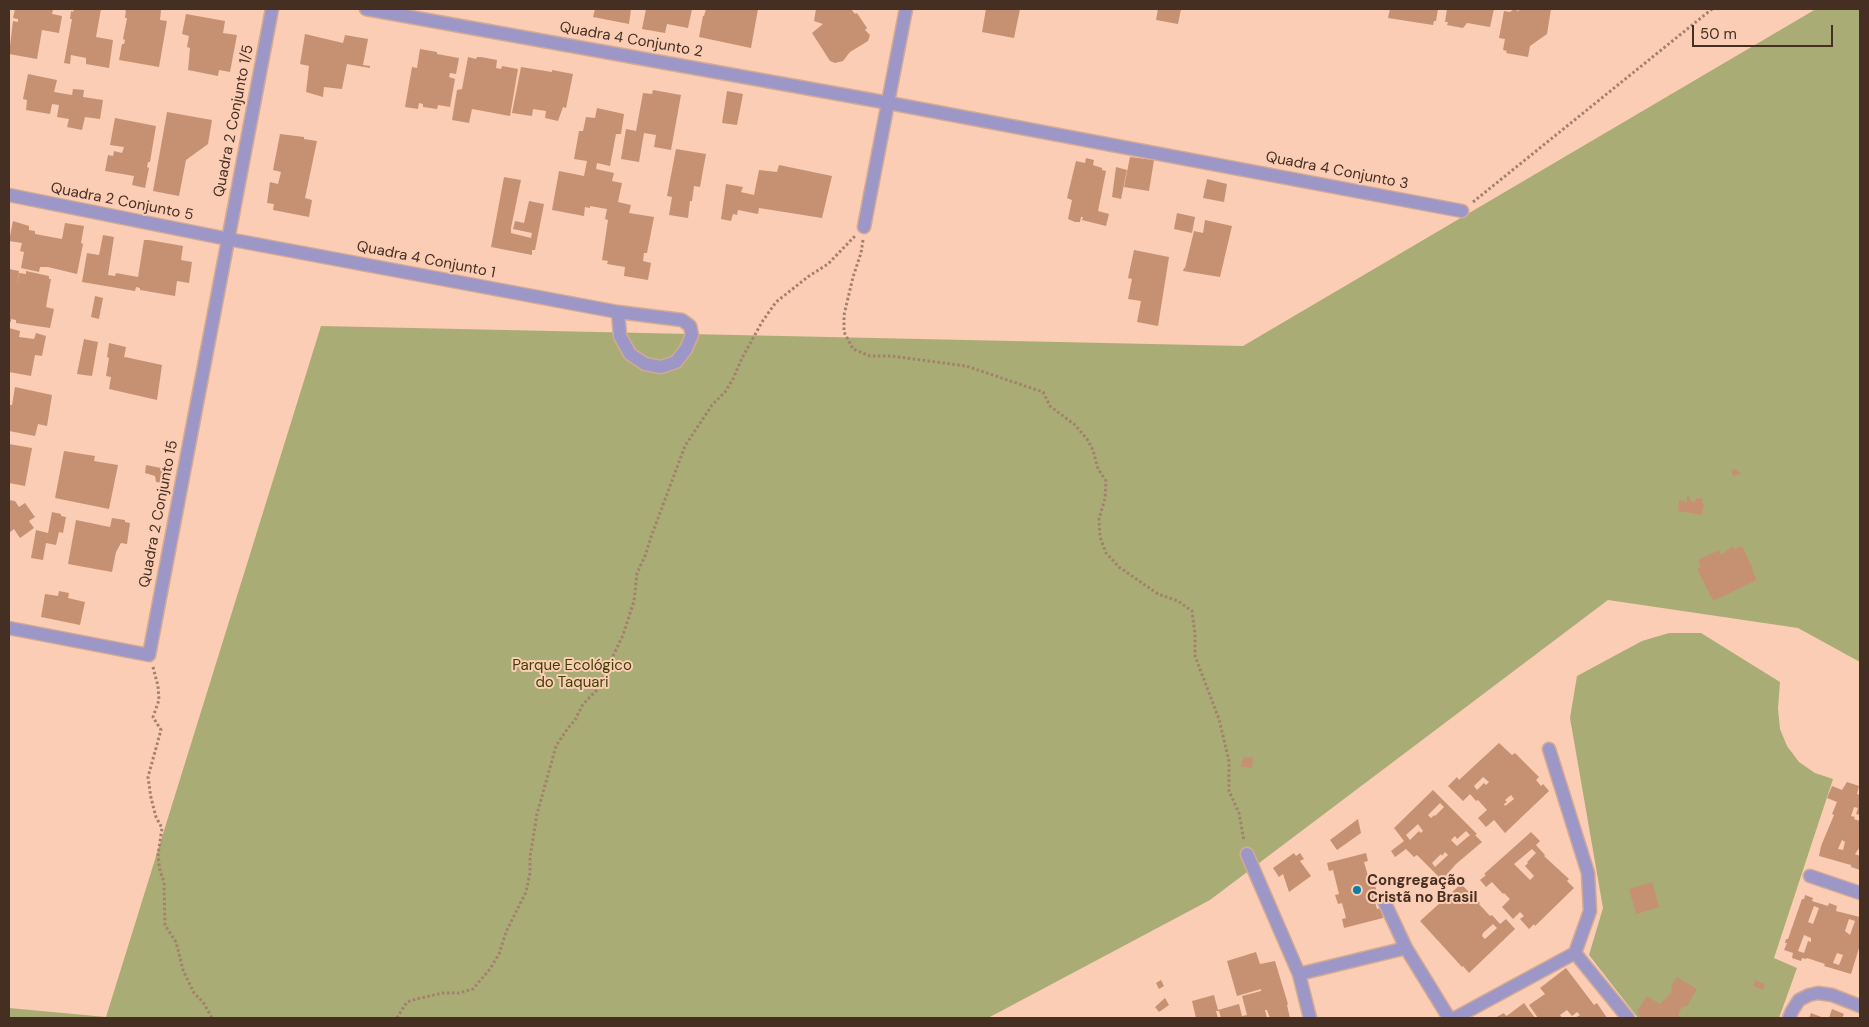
<!DOCTYPE html>
<html>
<head>
<meta charset="utf-8">
<style>
  body { margin:0 }
  #map { position:relative; width:1869px; height:1027px; overflow:hidden; background:#fbcdb4; font-family:"DM Sans",sans-serif }
  canvas { display:block }
  .frame { position:absolute; inset:0; border:10px solid #452f23; pointer-events:none }
  .scale { position:absolute; left:1692px; top:25px; width:141px; height:22px; box-sizing:border-box; border:2px solid #452f23; border-top:0; padding-left:6px; font-size:15px; line-height:18px; white-space:nowrap; color:#452f23; -webkit-text-stroke:4px #fbcdb4; paint-order:stroke }
</style>
</head>
<body>
<div id="map">
<canvas width="1869" height="1027"></canvas>
<div class="frame"></div>
<div class="scale">50 m</div>
</div>
<script>
const g = document.querySelector('canvas').getContext('2d');
g.lineJoin = 'round';
function fillPath(path, color) { g.fillStyle = color; g.fill(path, 'evenodd'); }
const toPath = rows => new Path2D(rows.map(r => 'M' + r).join(''));
function trace(path, color, width, dash) { g.strokeStyle = color; g.lineWidth = width; g.lineCap = dash ? 'butt' : 'round'; g.setLineDash(dash || []); g.stroke(path); }
function write(font, color, halo, rows, align = 'center') {
  g.font = font + ' "DM Sans",sans-serif'; g.lineWidth = 4; g.setLineDash([]); g.textBaseline = 'middle'; g.strokeStyle = halo; g.fillStyle = color; for (const [text, x, y, turn = 0] of rows) {
    g.save(); g.translate(x, y); g.rotate((+turn || 0) * Math.PI / 180); g.textAlign = isNaN(turn) ? turn : align; if (halo) g.strokeText(text, 0, 0); g.fillText(text, 0, 0); g.restore();
  }
}
const green = toPath([
  [1816,9,1860,9,1860,662,1798,628,1608,600,1210,900,988,1018,9,1018,9,1008,106,1017,321,326,1243,346],
  [1669,633,1701,633,1780,682,1778,709,1780,729,1787,746,1799,762,1815,773,1833,779,1774,958,1797,968,1779,1018,1638,1018,1589,955,1603,908,1570,718,1577,676,1642,641]
]);
const building = toPath([
  [15,9,53,9,52,14,62,16,59,33,42,30,37,59,9,54,13,21,18,22,18,19,13,18],
  [74,9,101,9,96,37,113,40,109,68,86,64,86,58,71,55,70,64,64,63,72,19,70,19,71,11,73,12],
  [126,9,161,10,160,20,167,21,159,67,119,60,122,44,124,44,125,40,123,39,127,18,125,18],
  [595,9,631,9,629,24,593,17],
  [646,9,692,9,688,28,667,24,665,33,642,29],
  [706,9,758,9,751,48,699,37,703,16,704,16],
  [816,9,851,9,855,14,857,13,867,28,865,30,870,35,868,41,850,52,843,61,835,63,830,61,812,33,823,24,814,21],
  [986,9,1020,9,1014,38,982,32],
  [1158,9,1181,9,1178,24,1156,20],
  [1390,9,1438,9,1436,21,1434,21,1433,25,1388,18],
  [1447,9,1494,9,1490,27,1467,23,1463,28,1447,25,1448,22,1445,22],
  [1514,9,1518,11,1521,9,1551,9,1547,34,1530,46,1528,57,1506,53,1507,51,1503,50,1505,39,1499,38,1504,11,1510,12],
  [186,14,225,21,223,33,237,35,230,72,219,70,218,76,188,70,190,48,187,47,189,36,182,34],
  [305,34,343,43,345,35,368,39,363,65,370,66,370,68,347,64,342,89,324,87,323,97,306,92,309,66,300,64],
  [420,49,437,52,437,54,459,58,456,74,450,73,449,77,455,79,450,107,438,105,437,109,423,107,423,104,419,103,418,109,405,107,412,67,417,68],
  [468,57,476,59,477,57,481,57,497,60,496,68,501,69,502,66,518,69,510,116,472,109,469,123,452,120,457,90,462,89],
  [521,67,552,72,552,70,573,74,566,108,563,107,558,121,545,118,546,111,533,109,532,116,512,113],
  [28,74,57,80,54,92,72,95,73,89,84,90,83,97,103,100,100,119,85,117,82,130,67,127,69,119,57,117,59,105,52,104,50,114,26,110,27,100,23,99],
  [653,90,681,95,671,150,654,147,656,135,644,133,639,162,621,159,626,129,636,131,643,93,652,94],
  [727,91,743,94,737,125,722,123],
  [597,108,624,114,621,134,616,134,610,166,597,163,596,169,614,173,612,181,622,183,618,202,631,205,629,213,654,217,647,253,644,253,643,261,651,263,648,280,624,276,625,267,607,264,608,261,602,260,608,220,605,219,607,209,590,206,590,208,585,207,584,216,552,210,559,171,584,176,587,161,574,159,579,131,583,131,586,117,595,118],
  [167,112,212,120,208,144,186,160,179,196,153,191],
  [115,118,156,126,150,162,148,162,147,167,149,168,145,188,132,185,134,176,105,171,108,155,113,156,114,151,122,153,124,147,110,145],
  [280,134,304,137,304,139,317,141,305,198,312,200,309,217,273,210,274,204,267,203,270,182,278,184,281,172,273,170],
  [676,149,706,154,700,187,694,186,692,201,690,201,688,218,669,215,672,197,667,196],
  [1130,157,1154,160,1149,191,1124,187],
  [1086,158,1094,160,1093,165,1102,168,1102,170,1106,171,1098,211,1109,214,1106,226,1082,220,1083,217,1081,217,1080,222,1075,222,1068,219,1072,200,1067,198,1076,161,1085,163],
  [779,165,832,176,822,218,759,208,758,214,738,210,737,215,733,214,731,221,721,219,726,184,743,187,741,192,754,195,759,170,777,172],
  [1116,167,1127,170,1121,199,1112,197],
  [504,177,521,180,511,228,511,233,531,238,532,233,513,229,515,221,524,223,529,201,544,204,535,250,532,250,532,255,491,247],
  [1207,179,1227,184,1224,202,1203,198],
  [1177,213,1195,217,1192,233,1174,229],
  [1205,220,1232,226,1220,277,1183,271,1184,268,1185,268,1194,231,1203,233],
  [13,221,29,226,29,230,35,231,35,234,62,239,65,223,84,226,81,243,83,244,77,274,48,267,40,267,39,272,21,268,24,252,20,251,22,243,9,241],
  [103,235,114,237,108,275,115,276,116,273,138,277,144,240,149,240,183,246,181,260,192,262,189,283,177,281,175,296,140,290,140,288,136,287,135,291,82,282,87,253,99,255],
  [1134,250,1169,257,1158,326,1137,322,1141,301,1128,299,1132,279,1128,278],
  [9,269,19,271,17,287,19,273,26,274,26,271,49,276,49,279,51,279,46,307,54,309,50,328,16,323,16,320,11,319,11,322,9,322],
  [95,296,103,298,99,319,91,317],
  [9,328,20,331,19,337,34,339,36,333,46,336,42,356,35,355,31,376,9,372],
  [84,339,98,342,92,376,77,374],
  [109,343,126,347,124,358,125,357,162,365,157,400,109,389,111,377,106,376,109,358,107,357],
  [15,387,52,395,47,426,38,424,35,436,9,431,9,405,12,405],
  [9,444,32,448,25,486,9,483],
  [64,451,95,456,94,461,118,465,109,509,55,498],
  [146,465,166,469,163,483,156,482,155,476,145,473],
  [1736,469,1741,474,1733,476,1731,470],
  [1687,495,1689,496,1691,501,1695,502,1696,498,1703,499,1702,503,1704,503,1702,515,1678,511,1679,500,1687,502],
  [9,500,15,501,19,507,25,503,35,517,29,521,34,528,20,538,14,529,9,533],
  [52,512,61,514,61,516,66,517,63,533,59,532,56,545,46,543,43,560,31,558,36,530,48,533],
  [112,518,125,520,125,522,130,523,127,544,121,543,116,552,112,572,68,564,76,520,110,527],
  [1733,546,1734,549,1742,546,1753,569,1752,570,1757,580,1713,601,1697,569,1701,567,1698,560,1719,550,1721,555],
  [59,591,69,593,68,598,85,602,80,625,41,617,45,594,58,596],
  [1499,743,1512,755,1515,753,1539,777,1536,780,1541,786,1543,784,1549,791,1505,833,1494,820,1486,827,1478,818,1487,810,1478,800,1476,801,1470,794,1463,801,1448,786,1457,777,1459,780],
  [1483,777,1489,782,1486,785,1484,783,1477,790,1474,786],
  [1511,795,1514,799,1505,806,1504,804,1507,802,1505,800],
  [1243,757,1253,758,1252,768,1241,767],
  [1847,782,1859,786,1857,794,1860,795,1860,815,1856,814,1858,808,1854,807,1851,816,1855,817,1854,819,1860,821,1860,847,1855,854,1860,856,1860,870,1851,867,1851,865,1819,856,1821,846,1834,815,1832,814,1837,802,1827,798,1832,786,1842,790],
  [1842,840,1845,842,1843,850,1838,849],
  [1433,790,1477,834,1475,835,1482,842,1456,864,1442,880,1417,855,1414,857,1406,849,1395,857,1391,851,1404,841,1394,828],
  [1440,803,1444,807,1435,816,1434,815,1431,818,1428,815],
  [1418,824,1423,831,1421,833,1419,831,1410,840,1406,835],
  [1466,831,1470,835,1457,846,1451,840,1455,836,1457,839],
  [1445,852,1448,855,1435,867,1432,863,1441,854,1442,856],
  [1358,819,1361,833,1337,850,1330,840],
  [1531,832,1540,841,1536,845,1545,855,1544,856,1569,879,1567,881,1574,888,1535,926,1534,924,1529,929,1520,919,1524,916,1520,912,1513,919,1502,907,1510,899,1504,893,1503,894,1492,882,1486,887,1480,880,1486,875,1484,874],
  [1532,849,1536,853,1527,862,1528,863,1525,866,1534,876,1530,880,1514,864],
  [1294,853,1296,856,1300,853,1304,859,1300,861,1311,876,1289,892,1283,874,1279,877,1273,868],
  [1366,853,1368,861,1364,862,1371,886,1375,885,1377,894,1373,895,1377,909,1381,908,1383,918,1344,928,1342,919,1346,918,1342,903,1338,904,1335,895,1339,894,1333,870,1329,871,1327,863],
  [1652,882,1659,907,1636,914,1629,889],
  [1461,884,1480,903,1479,904,1490,916,1492,915,1500,924,1506,919,1515,929,1469,973,1463,966,1462,967,1420,921],
  [1493,924,1497,928,1485,939,1482,936,1483,933],
  [1805,895,1813,898,1812,901,1828,906,1829,903,1837,906,1836,911,1860,917,1860,945,1851,974,1824,966,1825,964,1807,958,1806,959,1802,958,1801,961,1792,958,1793,953,1784,950,1787,943,1785,943,1786,939,1788,939,1802,899,1804,899],
  [1814,906,1819,908,1813,924,1808,922],
  [1849,919,1855,921,1850,935,1845,931],
  [1804,935,1811,938,1811,942,1808,941,1804,953,1798,951],
  [1837,953,1843,955,1839,965,1833,963],
  [1256,952,1260,964,1275,961,1288,1004,1287,1005,1290,1018,1270,1018,1267,1010,1265,1010,1267,1018,1221,1018,1219,1011,1216,1011,1218,1018,1196,1018,1192,1001,1214,995,1218,1010,1239,1004,1242,1016,1247,1015,1242,996,1261,991,1261,989,1237,996,1227,961],
  [1566,968,1591,1001,1594,1005,1597,1003,1607,1018,1575,1018,1580,1015,1577,1012,1572,1016,1567,1010,1560,1015,1562,1018,1538,1018,1529,1005,1545,994,1540,988],
  [1677,977,1697,989,1687,1006,1682,1007,1679,1012,1679,1018,1641,1018,1637,1011,1647,996,1660,1004,1672,992,1671,986],
  [1161,980,1164,986,1159,989,1156,983],
  [1755,980,1765,984,1763,990,1753,986],
  [1165,998,1169,1005,1159,1012,1155,1007],
  [1524,1003,1535,1018,1495,1018,1504,1013,1506,1016,1508,1015],
  [1832,1009,1844,1014,1842,1018,1829,1018],
  [1811,1013,1824,1018,1809,1018]
]);
const path = toPath([
  [1473,202,1712,9],
  [863,240,861,253,853,277,844,315,844,332,853,349,870,356,891,356,966,366,1043,392,1050,406,1075,425,1087,439,1093,450,1098,469,1106,481,1105,498,1099,519,1100,537,1106,553,1119,567,1158,594,1178,601,1192,611,1195,634,1195,656,1219,719,1229,761,1229,791,1239,813,1244,841],
  [153,667,158,686,159,700,153,717,161,730,148,777,151,798,156,817,162,828,158,855,160,871,164,882,165,925,176,942,183,970,194,993,203,1002,212,1018],
  [397,1018,407,1002,416,999,443,993,459,993,473,989,490,969,499,954,506,932,526,892,530,873,530,857,537,814,556,746,568,728,575,720,583,704,596,691,623,635,634,601,637,573,645,556,651,537,685,446,712,405,725,392,733,379,742,358,762,322,776,302,809,276,828,264,855,236]
]);
const street = toPath([
  [366,9,889,103,1462,211],
  [9,195,228,239,618,312,682,320,690,326,692,335,686,349,676,362,661,367,645,364,630,354,620,336,618,312],
  [864,227,906,9],
  [9,628,149,655,272,9],
  [1549,749,1588,873,1590,911,1575,953],
  [1247,854,1299,974,1310,1018],
  [1810,876,1860,893],
  [1384,901,1406,948,1449,1018],
  [1575,953,1628,1018],
  [1299,974,1406,948],
  [1455,1018,1575,953],
  [1789,1018,1792,1011,1799,1000,1809,995,1818,993,1832,995,1860,1006]
]);
const markers = [
  [1357,890,5,"#0c7ea6"]
];
const streetNames = [
  ["Quadra 4 Conjunto 2",631,40,10],
  ["Quadra 2 Conjunto 1/5",234,121,-79],
  ["Quadra 4 Conjunto 3",1337,171,11],
  ["Quadra 2 Conjunto 5",122,202,11],
  ["Quadra 4 Conjunto 1",426,260,11],
  ["Quadra 2 Conjunto 15",159,514,-79]
];
const parkNames = [
  ["Parque Ecológico",572,666],
  ["do Taquari",572,683]
];
const poiNames = [
  ["Congregação",1367,881],
  ["Cristã no Brasil",1367,898]
];
fillPath(green, '#aaac75');
fillPath(building, '#c69173');
trace(street, '#d3aa94', 15);
trace(path, '#a3806e', 3, [2.5, 2.5]);
trace(street, '#9d97c7', 12);
for (const [x, y, r, color] of markers) { const dot = new Path2D(); dot.arc(x, y, r, 0, 2 * Math.PI); g.fillStyle = color; g.fill(dot); trace(dot, '#fbcdb4', 2); }
write('15px', '#452f23', '#fbcdb4', streetNames);
write('15px', '#404105', '#fbcdb4', parkNames);
write('bold 15px', '#452f23', '#fbcdb4', poiNames, 'left');
</script>
</body>
</html>
